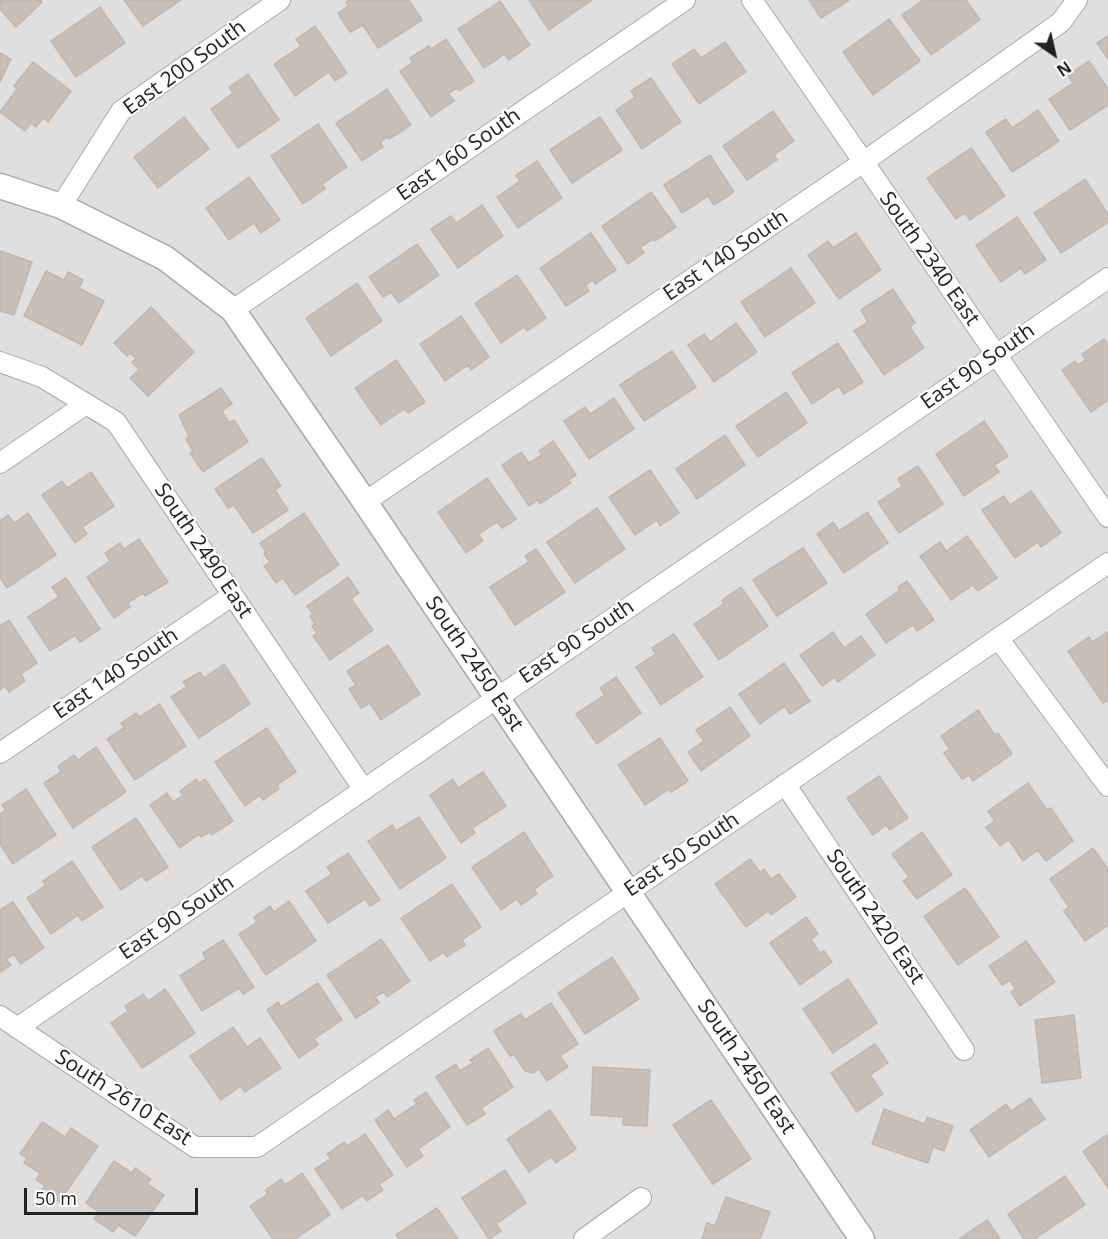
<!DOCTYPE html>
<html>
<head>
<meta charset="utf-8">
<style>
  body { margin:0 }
  #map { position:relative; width:1108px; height:1239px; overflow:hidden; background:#f2efe9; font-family:"Open Sans",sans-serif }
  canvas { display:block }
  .north { position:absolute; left:1024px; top:24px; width:60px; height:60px; -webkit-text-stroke:4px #fff; paint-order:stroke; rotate:146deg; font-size:16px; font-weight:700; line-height:24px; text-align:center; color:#222 }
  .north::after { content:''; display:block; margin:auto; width:21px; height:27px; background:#222; clip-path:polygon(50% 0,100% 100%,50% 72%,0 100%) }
  .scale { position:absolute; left:24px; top:1188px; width:174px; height:27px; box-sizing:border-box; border:3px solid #222; border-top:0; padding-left:8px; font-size:18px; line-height:21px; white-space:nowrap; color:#222; -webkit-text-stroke:4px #fff; paint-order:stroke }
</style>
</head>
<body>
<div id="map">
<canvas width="1108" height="1239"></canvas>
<div class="north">N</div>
<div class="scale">50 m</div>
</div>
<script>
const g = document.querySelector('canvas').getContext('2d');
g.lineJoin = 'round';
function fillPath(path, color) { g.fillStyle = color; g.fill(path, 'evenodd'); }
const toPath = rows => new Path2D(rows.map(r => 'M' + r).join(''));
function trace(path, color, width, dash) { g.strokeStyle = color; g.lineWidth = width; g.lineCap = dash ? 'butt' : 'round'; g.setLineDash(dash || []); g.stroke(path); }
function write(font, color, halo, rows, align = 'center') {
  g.font = font + ' "Open Sans",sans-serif'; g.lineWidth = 4.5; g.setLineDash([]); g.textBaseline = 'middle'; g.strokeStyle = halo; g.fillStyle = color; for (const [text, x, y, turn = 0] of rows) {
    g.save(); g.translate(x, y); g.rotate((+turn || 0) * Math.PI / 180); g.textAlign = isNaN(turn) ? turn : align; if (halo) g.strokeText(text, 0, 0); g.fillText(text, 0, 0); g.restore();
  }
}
const residential = toPath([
  [0,0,1108,0,1108,1239,0,1239]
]);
const building = toPath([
  [0,0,40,0,42,2,16,27,0,9,0,0],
  [124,0,181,0,143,26,124,0],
  [350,0,409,0,422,20,378,48,363,25,350,32,338,13,348,6,346,2,350,0],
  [529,0,592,0,549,30,529,0],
  [809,0,849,0,821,18,809,0],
  [923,0,966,0,980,20,931,55,902,15,923,0],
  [500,1,530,45,509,60,505,54,484,68,458,29,500,1],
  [100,7,125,43,76,77,51,41,100,7],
  [889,19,920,61,873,95,843,52,889,19],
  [315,26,347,73,335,81,329,72,295,96,274,64,301,46,296,39,315,26],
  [1108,36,1108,59,1097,43,1108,36],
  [446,39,474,81,459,91,457,88,448,93,454,101,431,117,400,71,413,62,410,58,429,46,431,49,446,39],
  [725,42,746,72,699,104,672,64,694,49,701,58,725,42],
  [0,53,11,59,0,82,0,53],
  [1089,61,1108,89,1108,105,1070,130,1049,99,1073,83,1068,75,1089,61],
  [33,62,71,91,48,122,43,118,36,127,31,123,25,131,0,112,17,89,14,86,33,62],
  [248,74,279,120,238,148,211,109,233,93,229,87,248,74],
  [651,78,681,122,642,149,616,110,635,97,631,91,651,78],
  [387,89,411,125,389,139,388,137,380,142,383,147,362,161,336,123,387,89],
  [1038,110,1059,141,1012,172,986,132,1006,119,1012,128,1038,110],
  [773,111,794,141,774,155,777,160,747,180,723,146,773,111],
  [184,117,209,149,158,188,134,157,184,117],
  [600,117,622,150,572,183,550,150,600,117],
  [318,124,347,167,322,184,325,189,303,204,271,156,318,124],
  [971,148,1005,196,970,220,965,213,956,219,927,178,971,148],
  [710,155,734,192,714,205,708,196,682,213,664,185,710,155],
  [537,161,562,198,518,228,497,197,520,181,516,175,537,161],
  [249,177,280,220,261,233,254,223,229,240,206,208,249,177],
  [1085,179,1108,214,1108,222,1061,253,1034,213,1085,179],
  [651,192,676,227,655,241,653,239,640,247,644,253,628,264,602,226,651,192],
  [482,205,503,236,458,268,431,229,451,216,456,223,482,205],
  [1017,217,1046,260,1025,274,1021,268,1001,282,976,245,1017,217],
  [591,233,616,270,595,284,593,280,585,285,589,291,566,306,540,268,591,233],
  [856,233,881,270,839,299,808,255,828,241,833,248,856,233],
  [417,244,439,275,399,303,391,292,383,297,369,277,417,244],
  [0,251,32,262,14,315,0,311,0,251],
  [791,268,815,303,765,337,741,302,791,268],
  [46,271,64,280,68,272,83,280,79,288,104,301,82,345,24,316,46,271],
  [517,275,546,318,527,331,524,327,501,343,475,303,517,275],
  [357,283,382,321,331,356,306,318,357,283],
  [893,289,915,323,910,327,924,348,884,375,854,331,868,322,861,310,893,289],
  [151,307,194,352,148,396,130,378,139,370,132,362,136,359,131,353,127,356,114,343,151,307],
  [461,316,489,357,471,370,468,365,445,381,420,344,461,316],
  [736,323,757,352,714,382,688,345,704,334,710,342,736,323],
  [1104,339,1108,344,1108,400,1091,412,1062,370,1075,361,1078,365,1086,360,1082,354,1104,339],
  [838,343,863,382,844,394,839,386,812,404,792,373,838,343],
  [672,351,696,387,644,421,620,385,672,351],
  [396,360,425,402,408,413,404,409,381,425,355,388,396,360],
  [221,388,232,404,222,411,229,423,234,420,248,442,203,472,190,453,193,451,186,439,189,437,179,415,221,388],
  [786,392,807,423,758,457,736,426,786,392],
  [614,398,634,429,589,459,564,421,585,407,590,414,614,398],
  [984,421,1008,456,994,465,999,472,964,496,936,454,984,421],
  [725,435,745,465,697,499,676,469,725,435],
  [553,441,576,475,568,480,571,483,540,504,538,500,529,506,502,465,521,452,529,463,542,455,539,451,553,441],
  [262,458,281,486,275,490,288,510,253,533,234,505,228,508,215,489,262,458],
  [918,466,943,504,899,533,878,502,902,486,898,479,918,466],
  [650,470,679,513,660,526,657,520,635,535,609,497,650,470],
  [91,472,114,506,82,527,87,534,75,543,42,495,62,481,67,488,91,472],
  [487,478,516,519,502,528,497,522,479,534,483,541,466,553,438,512,487,478],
  [1031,491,1061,533,1041,547,1038,542,1015,558,982,510,1004,496,1010,505,1031,491],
  [597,508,625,549,575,583,547,542,597,508],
  [867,512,888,543,844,573,817,534,833,522,839,531,867,512],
  [28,513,56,555,7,588,0,577,0,521,8,515,14,523,28,513],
  [304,513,339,565,295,595,283,578,276,583,264,566,270,562,264,554,266,552,260,543,304,513],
  [967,536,997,578,978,591,973,585,951,600,920,556,940,542,946,551,967,536],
  [139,539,168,582,145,596,143,593,128,603,130,607,114,618,87,577,110,561,105,553,120,543,124,549,139,539],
  [803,548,827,583,777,616,753,580,803,548],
  [536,549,565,592,515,625,490,587,529,562,525,556,536,549],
  [348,577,359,593,351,599,373,630,330,660,313,636,317,633,312,626,315,624,310,616,313,614,307,606,348,577],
  [66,578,100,629,80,642,75,635,50,651,28,617,59,597,52,587,66,578],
  [907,581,934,620,917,631,913,625,886,643,866,614,900,590,898,587,907,581],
  [741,587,768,626,719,660,694,624,724,604,722,600,741,587],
  [9,620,37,663,21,674,25,681,9,692,5,686,0,690,0,626,9,620],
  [833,632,844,648,861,636,875,655,838,682,835,677,822,686,800,655,833,632],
  [1107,632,1108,700,1103,703,1068,651,1089,637,1092,642,1107,632],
  [674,634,703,677,661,705,636,667,656,654,652,648,674,634],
  [388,645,420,694,381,720,370,703,361,708,349,689,356,685,347,671,388,645],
  [784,663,810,701,790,714,785,706,760,724,739,694,784,663],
  [224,664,250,704,199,738,171,697,187,687,183,682,200,672,204,678,224,664],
  [616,677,641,713,597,744,576,714,605,695,600,688,616,677],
  [159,704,186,746,135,780,107,739,124,728,121,723,136,713,140,717,159,704],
  [730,707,750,736,701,771,688,752,704,741,696,730,730,707],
  [978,710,995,735,998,733,1012,754,973,781,969,775,962,779,944,753,950,749,941,736,978,710],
  [267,728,296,772,277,785,279,789,263,800,260,795,245,806,215,762,267,728],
  [660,738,688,781,671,792,669,789,645,805,618,765,660,738],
  [96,747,126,792,73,828,44,783,61,772,58,766,74,755,78,760,96,747],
  [483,772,506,806,472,828,475,833,461,843,430,795,453,779,458,788,483,772],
  [879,776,908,818,890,830,886,825,873,835,847,798,879,776],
  [196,779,199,783,205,779,233,821,212,835,210,832,201,837,199,834,180,848,150,805,167,793,173,802,183,795,180,791,196,779],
  [1028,783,1047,810,1051,808,1073,841,1046,861,1038,850,1023,861,1009,840,1000,846,986,827,995,821,988,811,1028,783],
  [26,789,56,835,13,864,0,844,0,814,6,810,2,805,26,789],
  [419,817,446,858,400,889,368,841,392,825,396,831,419,817],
  [136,818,168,867,146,881,142,876,121,890,92,847,136,818],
  [524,832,553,876,534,889,537,894,521,905,517,899,501,910,472,867,524,832],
  [922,832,952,875,917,899,903,881,909,877,892,854,922,832],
  [1093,848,1108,869,1108,925,1085,941,1064,911,1069,907,1050,879,1093,848],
  [348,853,380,900,370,906,365,899,328,923,306,891,332,874,327,867,348,853],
  [750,859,760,872,764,869,771,879,779,874,796,897,771,915,768,911,746,927,715,884,750,859],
  [72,861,103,907,82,921,78,915,51,934,27,898,46,885,43,881,72,861],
  [452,884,481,927,462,940,465,945,447,957,444,952,430,961,401,918,452,884],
  [965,888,999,937,958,965,924,916,965,888],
  [289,901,316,941,266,975,239,934,257,922,254,917,270,906,274,912,289,901],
  [13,902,44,948,21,964,14,954,6,959,11,965,0,972,0,910,13,902],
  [806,917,818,934,811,940,820,953,824,951,832,962,800,985,770,943,806,917],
  [381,939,410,981,387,997,384,992,375,997,379,1003,356,1018,327,975,381,939],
  [223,940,254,987,243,994,239,988,202,1011,180,976,206,959,203,953,223,940],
  [1026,941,1055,982,1020,1006,1011,992,1015,989,1010,980,1002,985,989,966,1026,941],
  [612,957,639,999,585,1034,558,993,612,957],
  [848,979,877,1023,833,1053,803,1009,848,979],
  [318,983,342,1020,314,1039,318,1045,299,1058,267,1010,278,1002,281,1007,318,983],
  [165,989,195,1033,142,1068,111,1023,128,1011,125,1006,143,994,148,1001,165,989],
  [551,1003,578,1044,560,1056,568,1067,547,1081,539,1069,533,1073,525,1071,514,1054,510,1056,494,1031,521,1014,525,1020,551,1003],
  [1074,1015,1081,1078,1042,1083,1035,1020,1074,1015],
  [233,1027,247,1047,260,1038,281,1068,245,1092,241,1086,221,1100,190,1056,233,1027],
  [875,1044,888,1063,870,1075,883,1094,857,1112,831,1073,875,1044],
  [488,1048,513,1087,481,1108,485,1114,467,1125,436,1077,456,1064,460,1071,473,1063,470,1060,488,1048],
  [593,1067,650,1070,647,1126,623,1125,623,1117,591,1115,593,1067],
  [426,1092,450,1127,418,1149,423,1156,407,1167,375,1120,388,1110,394,1119,417,1104,414,1100,426,1092],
  [1030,1098,1045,1119,989,1157,970,1130,1006,1104,1011,1111,1030,1098],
  [711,1100,751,1159,713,1184,673,1125,711,1100],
  [884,1109,925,1124,927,1117,953,1126,944,1151,933,1147,928,1163,872,1144,884,1109],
  [550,1110,576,1149,556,1163,551,1157,529,1172,507,1139,550,1110],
  [42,1122,65,1137,71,1128,98,1146,59,1202,42,1190,45,1186,36,1180,40,1173,24,1163,27,1158,20,1154,42,1122],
  [365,1134,393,1175,379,1184,383,1190,367,1201,363,1195,342,1209,315,1169,331,1159,327,1154,344,1142,347,1146,365,1134],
  [1108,1134,1108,1188,1083,1151,1108,1134],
  [114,1161,132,1173,135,1168,151,1179,147,1184,164,1195,135,1236,118,1225,113,1232,94,1219,99,1212,86,1203,114,1161],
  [505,1170,526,1203,496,1224,501,1231,489,1239,462,1198,505,1170],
  [302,1173,330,1215,295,1239,273,1239,250,1206,268,1194,265,1190,281,1179,285,1185,302,1173],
  [1065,1176,1085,1205,1034,1239,1024,1239,1008,1214,1065,1176],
  [726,1197,770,1212,760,1239,702,1239,707,1223,715,1226,726,1197],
  [437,1208,458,1239,399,1239,396,1235,437,1208],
  [987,1220,1000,1239,959,1239,987,1220]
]);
const minor = toPath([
  [752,0,1108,517],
  [61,206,121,111,280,0],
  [233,310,685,0],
  [0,362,42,377,116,422,364,790],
  [0,463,86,404],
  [365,502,862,163,1061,22,1077,0],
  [998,638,1108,786],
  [0,753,233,595],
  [785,784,964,1050],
  [0,1016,195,1147,257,1147,1108,563],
  [17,1028,1108,278],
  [584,1239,641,1198]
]);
const tertiary = toPath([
  [0,186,61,206,165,258,233,310,365,502,862,1239]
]);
const streetNames = [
  ["East 200 South",185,68,-36],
  ["East 160 South",459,155,-35],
  ["East 140 South",726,256,-34],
  ["South 2340 East",929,259,55],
  ["East 90 South",978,367,-35],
  ["South 2490 East",203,551,56],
  ["East 90 South",577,642,-34],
  ["South 2450 East",474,664,56],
  ["East 140 South",116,674,-34],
  ["East 50 South",682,855,-34],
  ["South 2420 East",875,917,56],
  ["East 90 South",177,918,-34],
  ["South 2450 East",746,1067,56],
  ["South 2610 East",123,1098,33]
];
fillPath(residential, '#e0dfdf');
fillPath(building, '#c7bfb8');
trace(building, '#c4b6ab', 1.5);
trace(minor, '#a9a9a9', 22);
trace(tertiary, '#a9a9a9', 27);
trace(minor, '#fff', 20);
trace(tertiary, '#fff', 24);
write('21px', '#222', '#fff', streetNames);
</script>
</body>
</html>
